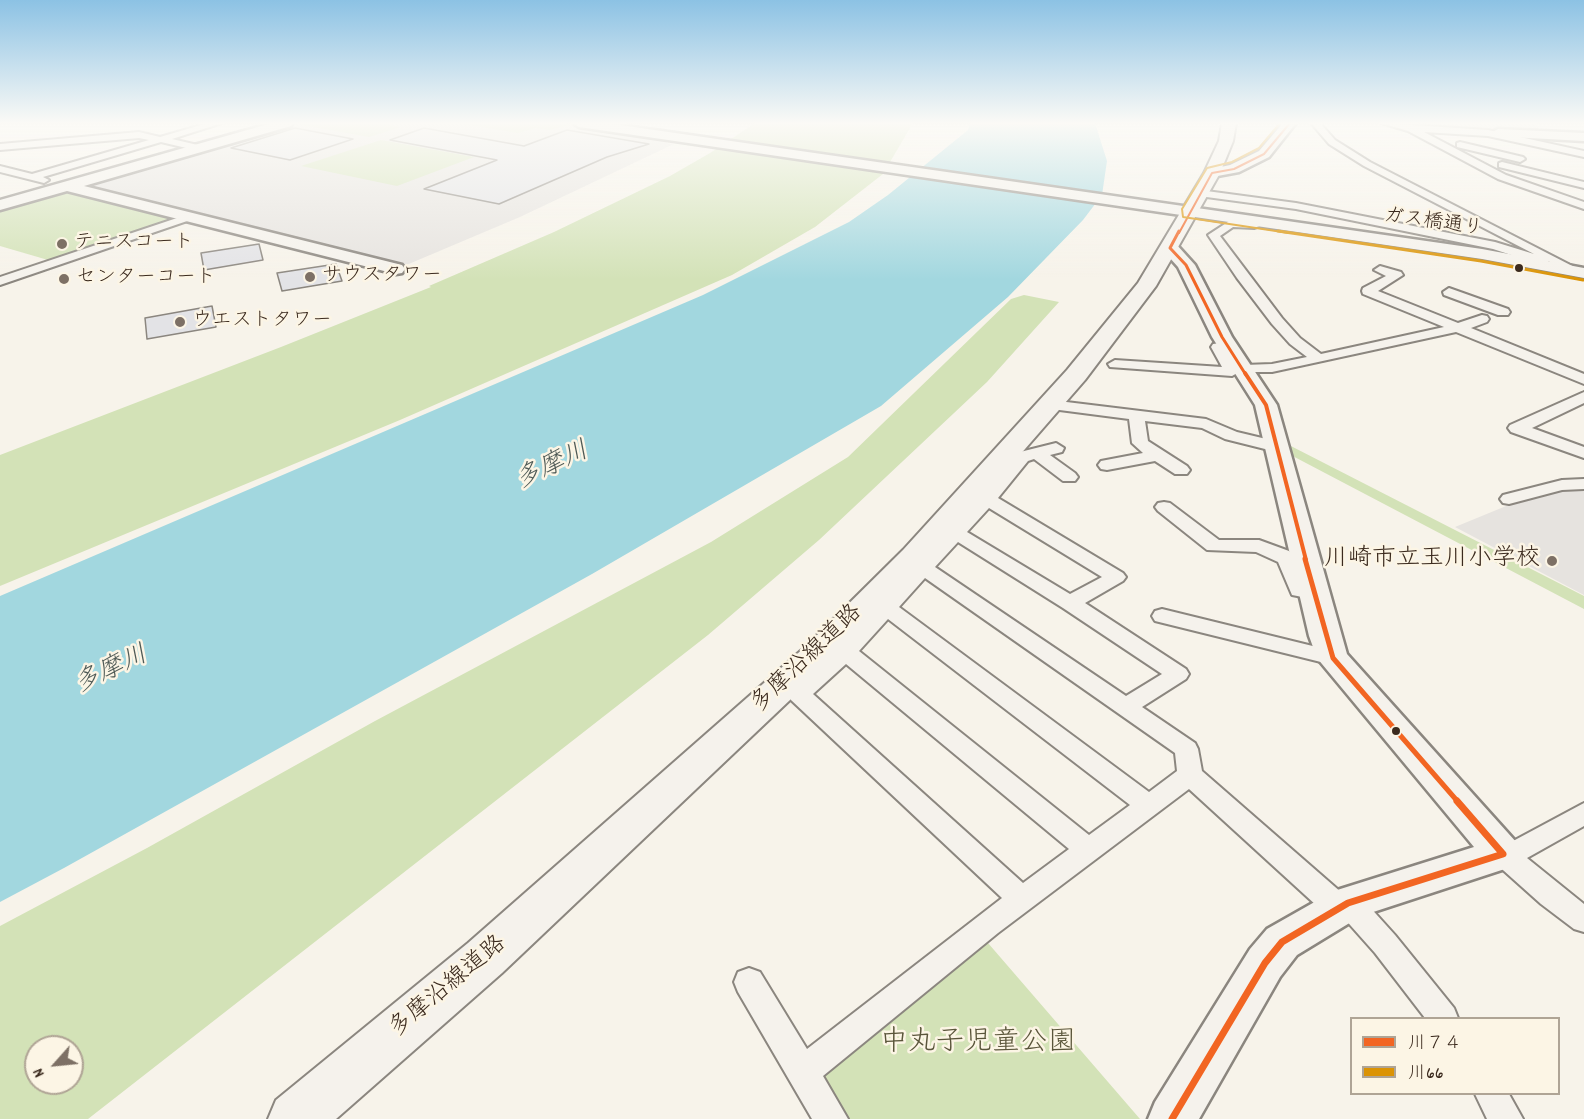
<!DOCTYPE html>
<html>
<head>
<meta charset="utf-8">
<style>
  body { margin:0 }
  #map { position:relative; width:1584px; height:1119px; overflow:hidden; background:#f7f3ea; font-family:Dekko,"Klee One",sans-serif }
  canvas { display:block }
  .legend { position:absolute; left:1350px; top:1017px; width:210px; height:78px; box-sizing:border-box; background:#fcf5e5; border:2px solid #afa495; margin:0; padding:8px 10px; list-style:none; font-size:18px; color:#3b2a1e }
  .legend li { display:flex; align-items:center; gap:12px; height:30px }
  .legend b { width:30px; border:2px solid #afa495 }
  .north { position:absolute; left:24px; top:1035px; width:60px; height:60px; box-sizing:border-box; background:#fcf5e5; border:2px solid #afa495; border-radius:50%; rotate:243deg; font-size:16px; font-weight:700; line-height:24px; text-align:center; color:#3b2a1e }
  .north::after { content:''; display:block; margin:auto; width:21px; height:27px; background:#7d7065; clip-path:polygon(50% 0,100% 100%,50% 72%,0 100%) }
</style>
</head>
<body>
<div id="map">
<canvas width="1584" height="1119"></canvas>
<ul class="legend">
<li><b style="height:8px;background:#f26522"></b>川７４</li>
<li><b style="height:8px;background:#db9304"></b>川66</li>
</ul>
<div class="north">N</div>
</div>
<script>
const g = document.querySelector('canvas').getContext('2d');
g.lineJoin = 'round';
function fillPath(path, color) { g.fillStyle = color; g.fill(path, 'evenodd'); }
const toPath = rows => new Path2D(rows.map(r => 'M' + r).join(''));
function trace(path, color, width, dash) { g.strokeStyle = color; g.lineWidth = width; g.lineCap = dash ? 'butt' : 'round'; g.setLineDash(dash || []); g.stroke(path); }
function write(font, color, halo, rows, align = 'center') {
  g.font = font + ' Dekko,"Klee One",sans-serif'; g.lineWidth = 5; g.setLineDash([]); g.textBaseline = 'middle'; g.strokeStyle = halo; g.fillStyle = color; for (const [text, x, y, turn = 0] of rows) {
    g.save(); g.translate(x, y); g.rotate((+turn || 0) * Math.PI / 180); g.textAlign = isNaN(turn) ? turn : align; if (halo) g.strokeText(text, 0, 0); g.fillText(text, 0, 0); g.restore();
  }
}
const built = toPath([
  [295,123,562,123,670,140,666,143,674,144,520,217,404,266,84,185],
  [1427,123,1535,123,1542,134,1435,129],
  [1584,490,1584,595,1455,527,1511,504,1563,491]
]);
const green = toPath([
  [306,123,382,123,401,127,369,137,301,125],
  [456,123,562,123,571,125,549,130,536,128,518,133],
  [755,123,913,123,883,174,815,227,732,275,400,420,0,586,0,455,281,347,431,287,429,286,554,232,670,176,710,153],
  [381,140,474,157,397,186,301,166],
  [68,188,175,219,48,260,0,246,0,208],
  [1024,295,1059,302,987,382,819,540,708,635,88,1119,0,1119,0,926,147,848,375,721,711,542,848,457,1011,299],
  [36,1047,72,1047,72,1083,36,1083],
  [1283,442,1584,596,1584,609,1285,452],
  [988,943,1140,1119,840,1119,820,1081,824,1071]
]);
const water = toPath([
  [970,123,1095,123,1107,161,1102,195,1083,220,1008,297,881,406,592,574,64,868,0,902,0,596,703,295,849,222,888,195,968,130]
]);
const building = toPath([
  [295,128,353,139,290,160,231,148,295,128],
  [424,128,524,146,567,130,649,144,607,157,499,204,424,189,497,160,390,140,424,128],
  [259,244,263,260,204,270,201,253,259,244],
  [336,264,342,281,282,291,277,273,336,264],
  [212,306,216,327,147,339,145,318,212,306]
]);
const street = toPath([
  [208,123,222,123,172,139,202,146,202,150,199,151,161,142,43,177,49,180,44,183,0,172,0,166,32,174,149,140,139,138,0,150,0,144,139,132,160,137,208,123],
  [1311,123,1320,123,1335,140,1370,162,1582,271,1580,274,1572,274,1548,261,1551,265,1545,269,1533,262,1493,249,1296,209,1199,196,1194,193,1199,190,1296,203,1495,242,1534,254,1364,166,1329,144,1311,123],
  [1381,123,1488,130,1584,151,1584,157,1488,136,1424,132,1506,175,1584,202,1584,209,1498,179,1408,131,1381,123],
  [1460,142,1523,157,1525,159,1520,162,1457,147,1457,143,1460,142],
  [1502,162,1584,182,1584,188,1499,167,1499,163,1502,162],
  [189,214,193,215,193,219,0,285,0,277,189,214],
  [1231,220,1254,222,1262,220,1268,223,1254,228,1233,227,1220,236,1282,318,1300,338,1321,354,1444,327,1363,294,1362,291,1363,288,1386,276,1374,270,1380,266,1401,272,1403,275,1378,291,1458,323,1482,315,1487,316,1489,319,1487,322,1471,328,1584,374,1584,384,1456,332,1272,372,1239,372,1232,376,1110,367,1108,364,1115,360,1222,367,1211,347,1213,344,1227,342,1234,346,1227,350,1237,368,1244,365,1272,364,1307,357,1290,344,1272,324,1237,278,1208,235,1231,220],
  [1449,288,1508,309,1510,312,1508,315,1498,315,1444,295,1443,292,1449,288],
  [1584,392,1584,403,1532,428,1584,447,1584,458,1511,432,1508,428,1510,425,1584,392],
  [1050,400,1206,419,1237,432,1283,443,1285,447,1277,452,1225,439,1202,428,1145,421,1148,441,1187,466,1190,470,1187,474,1175,474,1155,461,1107,470,1101,469,1098,465,1101,461,1143,453,1132,443,1129,419,1044,408,1042,405,1050,400],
  [1056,443,1064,448,1062,452,1050,455,1075,473,1078,477,1075,481,1063,481,1034,459,1028,461,998,498,1123,573,1126,577,1123,581,1085,603,1186,669,1189,674,1186,679,1142,707,1195,743,1198,749,1202,771,1342,893,1348,891,1358,894,1395,935,1454,1008,1458,1018,1425,1018,1375,953,1343,917,1338,919,1328,916,1189,789,998,933,823,1076,848,1119,812,1119,738,992,734,982,738,972,749,968,760,972,807,1049,1002,898,791,700,788,694,791,688,836,649,944,534,937,527,939,523,946,521,954,524,1016,453,1056,443],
  [989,508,1102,577,1070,594,967,532,989,508],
  [958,542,1063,608,1162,674,1126,696,935,567,958,542],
  [925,578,1175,753,1177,771,1149,792,899,607,925,578],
  [888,619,1130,805,1089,835,859,651,888,619],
  [846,664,1069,849,1023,883,813,694,846,664],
  [1584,479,1584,489,1562,490,1509,504,1503,503,1500,499,1503,495,1562,480,1584,479],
  [1164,502,1170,503,1219,540,1259,540,1289,551,1297,560,1307,586,1320,588,1323,593,1320,598,1313,599,1292,595,1278,562,1256,552,1207,550,1158,511,1155,507,1158,503,1164,502],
  [1162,609,1333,651,1341,653,1344,658,1341,663,1333,665,1155,621,1152,616,1155,611,1162,609],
  [1584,803,1584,826,1527,858,1584,904,1584,932,1574,929,1541,904,1494,862,1490,854,1494,846,1515,840,1584,803],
  [1475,1094,1509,1094,1523,1119,1487,1119,1475,1094]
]);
const secondary = toPath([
  [272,123,292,123,291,126,84,186,402,265,405,269,402,273,396,274,67,191,0,210,0,200,272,123],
  [573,123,606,123,1482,249,1584,268,1584,278,1482,259,579,127,573,123],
  [1283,123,1296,123,1269,157,1239,172,1212,177,1205,173,1207,170,1230,165,1259,151,1283,123],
  [1498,129,1584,133,1584,141,1493,136,1491,133,1498,129],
  [1170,243,1176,244,1195,265,1232,337,1277,405,1347,654,1517,843,1523,854,1517,865,1361,916,1297,955,1280,977,1199,1119,1148,1119,1155,1102,1250,949,1267,929,1334,891,1474,847,1317,658,1309,636,1255,405,1212,337,1178,267,1161,248,1164,244,1170,243]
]);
const primary = toPath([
  [1222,123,1236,123,1233,141,1220,173,1156,286,1085,380,925,564,829,663,502,973,336,1119,268,1119,276,1100,468,943,805,647,903,550,1067,370,1138,283,1204,173,1219,141,1222,123]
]);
const bus1Far4 = toPath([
  [1179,233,1212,173,1234,169,1264,154,1290,123]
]);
const bus1Far3 = toPath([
  [1179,231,1170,248,1186,265,1222,337,1246,375]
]);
const bus1Far2 = toPath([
  [1245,373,1266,405,1306,560]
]);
const bus1Far1 = toPath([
  [1305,559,1333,658,1459,803]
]);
const bus1 = toPath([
  [1172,1119,1265,963,1282,942,1348,903,1503,854,1457,801]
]);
const bus2Far1 = toPath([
  [1280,123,1259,148,1232,162,1207,168,1182,209,1183,217,1289,233]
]);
const bus2 = toPath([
  [1278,231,1481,261,1583,280]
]);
const markers = [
  [62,244,6,"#7d7065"],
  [1519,268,5,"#3b2a1e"],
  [310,277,6,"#7d7065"],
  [64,279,6,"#7d7065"],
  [180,322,6,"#7d7065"],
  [1552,561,6,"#7d7065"],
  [1396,731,5,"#3b2a1e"]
];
const farStreetnames = [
  ["ガス橋通り",1433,224,8]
];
const farPoinames = [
  ["テニスコート",74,244],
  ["サウスタワー",322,277],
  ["センターコート",76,279],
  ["ウエストタワー",192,322]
];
const poiNames = [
  ["川崎市立玉川小学校",1540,561]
];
const streetNames = [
  ["多摩沿線道路",808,660,-44],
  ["多摩沿線道路",449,988,-40]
];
const waterNames = [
  ["多摩川",553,468,-25],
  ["多摩川",112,672,-25]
];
const nearParknames = [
  ["中丸子児童公園",978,1045]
];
fillPath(built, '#e6e3df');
fillPath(green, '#d3e2b7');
fillPath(water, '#a2d7df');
fillPath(building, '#e3e3e6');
trace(building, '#8b867f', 1.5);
trace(street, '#8b867f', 4);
trace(secondary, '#8b867f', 5);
trace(primary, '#8b867f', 4);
fillPath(street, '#f5f2ec');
fillPath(secondary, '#f5f2ec');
fillPath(primary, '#f5f2ec');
trace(bus1Far4, '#f26522', 2);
trace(bus1Far3, '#f26522', 3);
trace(bus1Far2, '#f26522', 4);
trace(bus1Far1, '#f26522', 5);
trace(bus1, '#f26522', 7);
trace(bus2Far1, '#db9304', 2);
trace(bus2, '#db9304', 3);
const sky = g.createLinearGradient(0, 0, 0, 280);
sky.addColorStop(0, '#8cc2e4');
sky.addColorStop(0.44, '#fbfaf6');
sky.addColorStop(1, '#fbfaf600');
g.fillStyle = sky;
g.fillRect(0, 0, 1584, 280);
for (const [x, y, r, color] of markers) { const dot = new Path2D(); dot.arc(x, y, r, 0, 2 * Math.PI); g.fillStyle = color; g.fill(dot); trace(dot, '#fcf5e5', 2); }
write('20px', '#3b2a1e', '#fcf5e5', farStreetnames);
write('20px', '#3b2a1e', '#fcf5e5', farPoinames, 'left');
write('24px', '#3b2a1e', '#fcf5e5', poiNames, 'right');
write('24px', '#3b2a1e', '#fcf5e5', streetNames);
write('italic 26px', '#4f5a56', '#fcf5e5', waterNames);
write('28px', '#5a553a', '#fcf5e5', nearParknames);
</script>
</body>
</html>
